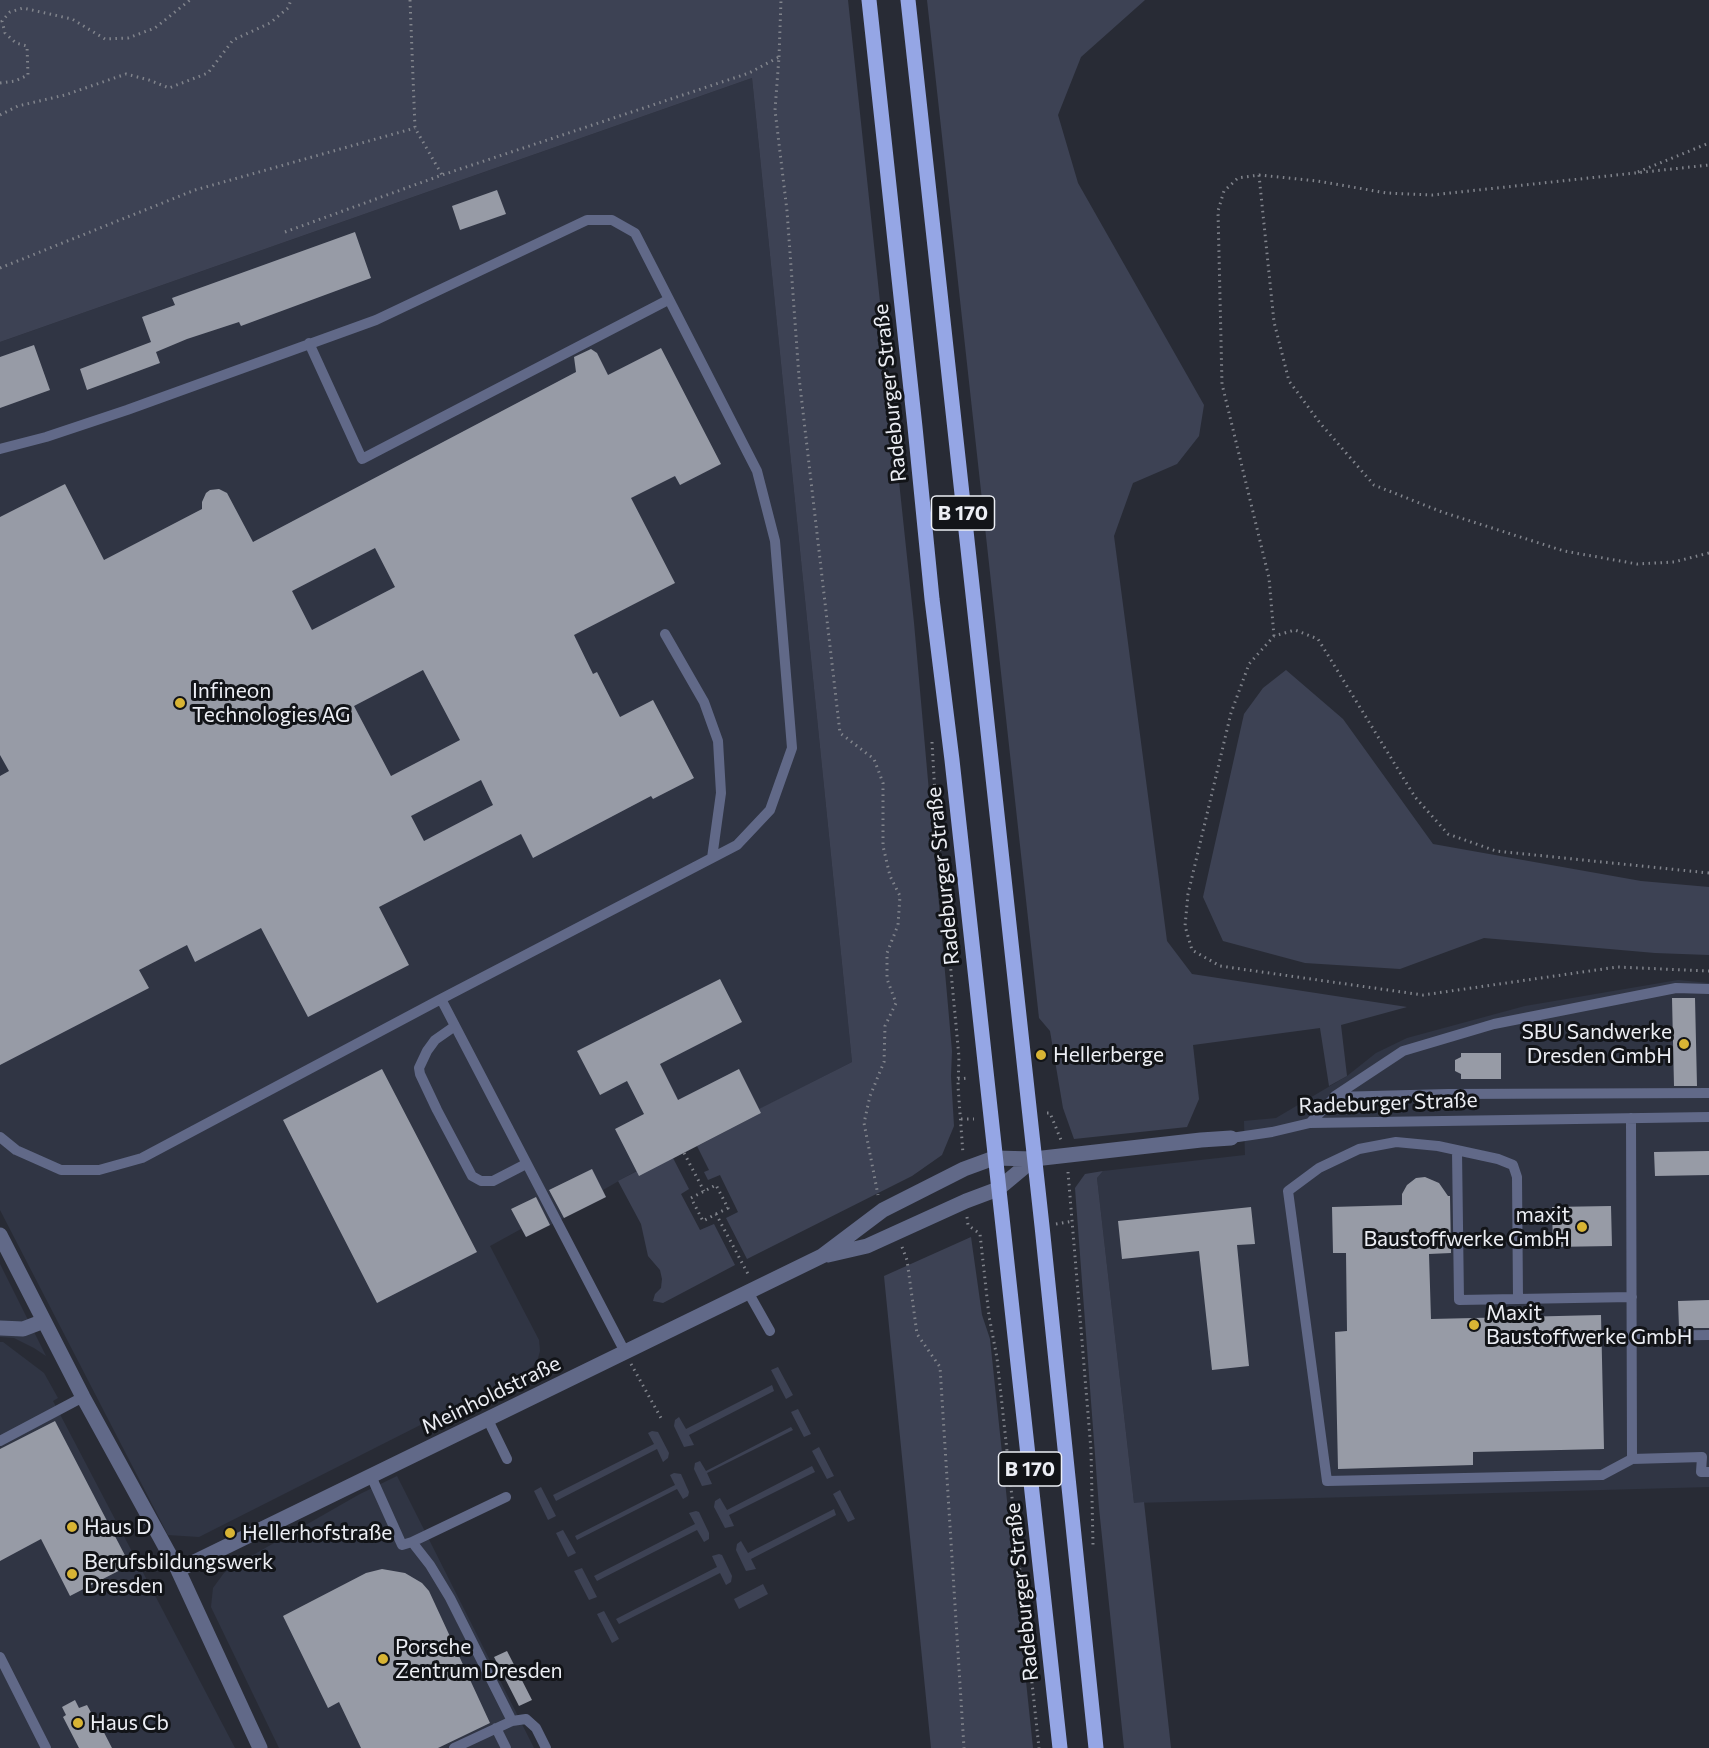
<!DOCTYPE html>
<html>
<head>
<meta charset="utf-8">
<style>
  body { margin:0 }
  canvas { display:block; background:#282b35 }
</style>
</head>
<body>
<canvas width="1709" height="1748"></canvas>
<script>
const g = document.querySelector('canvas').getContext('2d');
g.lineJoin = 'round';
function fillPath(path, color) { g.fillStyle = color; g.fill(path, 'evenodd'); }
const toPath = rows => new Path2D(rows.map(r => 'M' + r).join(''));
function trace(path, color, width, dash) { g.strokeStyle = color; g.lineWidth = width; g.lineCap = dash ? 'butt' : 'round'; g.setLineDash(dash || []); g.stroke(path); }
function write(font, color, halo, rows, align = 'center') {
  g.font = font + ' Commissioner,sans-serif'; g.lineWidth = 6; g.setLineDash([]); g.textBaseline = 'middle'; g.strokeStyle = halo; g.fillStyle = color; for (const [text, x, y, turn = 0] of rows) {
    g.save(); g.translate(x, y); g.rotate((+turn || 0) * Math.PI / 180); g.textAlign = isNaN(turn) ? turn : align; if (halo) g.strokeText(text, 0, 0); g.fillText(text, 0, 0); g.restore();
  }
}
const built = toPath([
  [752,78,852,1062,760,1109,761,1113,697,1146,639,1176,636,1171,603,1190,606,1197,526,1237,521,1229,490,1246,539,1340,540,1351,537,1362,529,1370,199,1537,168,1535,0,1210,0,342],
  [1678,980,1709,983,1709,1487,1134,1503,1097,1178,1103,1171,1245,1155,1244,1121,1276,1118,1347,1076,1376,1053,1407,1038,1525,1006],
  [0,1264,46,1356,34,1348,14,1338,0,1337],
  [0,1342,3,1342,44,1373,58,1398,53,1401,235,1748,0,1748],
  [397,1476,534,1748,279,1748,211,1607,213,1588,224,1573,239,1563,360,1494]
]);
const green = toPath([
  [0,0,848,0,914,623,952,1051,951,1076,954,1126,942,1155,912,1176,747,1259,726,1218,738,1212,720,1175,708,1180,704,1172,709,1170,697,1146,761,1113,759,1109,852,1062,752,78,0,342],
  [927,0,1145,0,1081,57,1058,115,1078,183,1204,405,1199,436,1177,464,1133,483,1114,536,1167,941,1192,974,1407,1007,1341,1025,1347,1076,1329,1086,1320,1028,1193,1045,1199,1099,1187,1127,1074,1139,1063,1108,1050,1031,1039,1018],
  [1286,670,1343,719,1433,844,1641,881,1709,887,1709,955,1655,953,1484,938,1400,969,1305,963,1223,941,1203,897,1244,714,1263,688],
  [673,1158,689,1189,681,1194,700,1230,714,1224,735,1265,663,1303,653,1301,655,1294,661,1288,662,1279,660,1270,648,1256,641,1224,618,1181,637,1171],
  [1103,1171,1097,1178,1134,1503,1144,1502,1171,1748,1124,1748,1099,1508,1075,1188,1085,1174],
  [971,1237,982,1315,990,1339,1033,1748,931,1748,884,1276],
  [778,1367,793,1395,786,1399,771,1370],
  [772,1385,774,1391,689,1435,694,1445,684,1447,674,1426,675,1420,679,1417,686,1429],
  [798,1409,811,1434,804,1437,791,1412],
  [791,1427,793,1430,707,1473,712,1484,702,1486,694,1469,695,1463,700,1461,706,1471],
  [652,1431,658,1432,669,1453,668,1458,663,1462,657,1449,556,1501,553,1495,654,1444,648,1433],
  [819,1447,834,1476,827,1479,812,1451],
  [812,1466,815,1472,729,1515,734,1526,725,1528,714,1507,715,1501,720,1498,727,1510],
  [674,1473,681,1474,689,1492,688,1496,683,1499,677,1489,577,1540,575,1536,675,1485,670,1475],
  [541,1487,556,1516,548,1520,534,1491],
  [840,1490,855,1519,848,1522,833,1494],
  [834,1509,836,1515,751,1559,756,1569,746,1571,736,1550,737,1544,741,1541,748,1553],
  [696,1511,699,1512,709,1533,709,1539,704,1542,697,1530,597,1581,594,1576,695,1524,689,1513],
  [563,1530,576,1553,568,1557,556,1533],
  [719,1554,722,1555,732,1576,731,1582,726,1585,720,1573,619,1624,616,1619,717,1567,712,1556],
  [582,1568,597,1597,589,1600,574,1571],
  [763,1584,768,1594,739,1609,734,1599],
  [604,1611,619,1639,612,1643,597,1614]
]);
const building = toPath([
  [497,190,506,214,460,230,452,206],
  [355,232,371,278,241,326,239,322,187,339,156,352,160,363,87,390,80,369,151,342,142,317,175,305,172,298],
  [34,345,50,390,0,408,0,357],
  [661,348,721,464,680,485,675,476,631,498,675,583,574,635,593,674,597,672,620,717,653,700,694,778,653,799,651,796,533,858,521,834,379,907,409,965,308,1017,261,928,195,962,187,945,139,970,149,988,0,1065,0,776,9,771,0,755,0,517,65,484,104,560,202,509,202,502,206,493,210,490,219,489,227,493,253,542,576,372,574,357,591,349,597,353,608,375],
  [375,548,395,587,312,630,292,591],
  [423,670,460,740,391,776,354,706],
  [481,780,493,805,424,841,411,816],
  [720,979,742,1022,660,1064,678,1100,739,1069,761,1113,639,1176,615,1129,644,1114,627,1081,600,1095,577,1051],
  [1672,998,1695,998,1697,1086,1674,1086],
  [1461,1053,1501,1053,1501,1079,1461,1079,1461,1074,1455,1071,1455,1060,1461,1057],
  [382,1069,477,1252,377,1303,283,1120],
  [1709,1151,1709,1175,1655,1176,1654,1152],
  [592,1169,606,1197,564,1218,549,1190],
  [1425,1177,1439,1183,1448,1196,1450,1196,1451,1253,1429,1254,1431,1319,1601,1315,1604,1449,1473,1452,1473,1465,1338,1469,1335,1332,1347,1331,1346,1253,1333,1253,1332,1207,1402,1205,1402,1194,1407,1185,1416,1178],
  [536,1197,550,1225,526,1237,511,1209],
  [1611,1206,1612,1246,1553,1247,1552,1207],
  [1251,1207,1255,1244,1237,1245,1249,1366,1212,1370,1199,1251,1122,1259,1118,1221],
  [1709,1300,1709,1328,1679,1328,1678,1301],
  [55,1421,130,1565,70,1596,41,1539,0,1561,0,1449],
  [382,1569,405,1573,422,1583,429,1591,490,1723,438,1748,361,1748,339,1702,328,1708,283,1616,366,1573],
  [507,1651,532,1700,519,1706,494,1657],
  [75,1700,79,1708,87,1705,93,1716,95,1715,112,1748,79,1748,63,1717,66,1715,62,1707]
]);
const path = toPath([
  [410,0,415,128,442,175],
  [779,57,781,0],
  [0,83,15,81,28,75,27,46,16,43,5,33,2,21,10,12,23,8,72,19,105,39,128,38,155,28,190,0],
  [0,115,18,106,65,95,126,74,149,80,169,88,208,73,233,40,270,23,288,8,291,0],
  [1638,172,1709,143],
  [1259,175,1274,322,1289,381,1320,423,1374,485,1442,512,1564,551,1637,564,1674,562,1709,553],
  [285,232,442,175,749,73,779,57,775,110,787,211,799,377,840,733,874,759,883,783,883,846,890,876,900,896,898,925,887,953,887,979,896,1003,885,1026,884,1062,870,1096,864,1123,878,1195],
  [0,268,195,190,415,128],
  [1274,636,1269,578,1222,384,1218,211,1224,191,1238,178,1259,175,1317,181,1387,193,1432,195,1709,165],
  [932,742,936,812,959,1057,958,1086,963,1154],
  [1709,873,1496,851,1448,834,1415,797,1318,639,1295,630,1274,636,1249,664,1231,713,1188,894,1185,926,1192,950,1220,966,1423,995,1617,967,1709,971],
  [958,1079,968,1078],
  [1047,1113,1050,1113,1061,1140],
  [961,1119,974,1119],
  [684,1153,704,1191],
  [1068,1172,1091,1450,1093,1545],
  [716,1214,728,1208,716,1185,691,1198,703,1221,716,1214,748,1274],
  [967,1217,968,1225,980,1234,989,1316,997,1358,1039,1748],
  [1056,1224,1073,1221],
  [902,1247,907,1260,917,1334,940,1367,964,1748],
  [631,1364,661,1418]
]);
const service = toPath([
  [309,343,362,459,668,300],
  [0,449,46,437,127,410,376,320,587,220,612,220,635,233,757,471,775,541,792,748,770,810,737,845,441,999,142,1158,99,1170,61,1170,16,1150,0,1137],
  [665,634,704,702,718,741,721,793,712,858],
  [441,999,625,1352],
  [455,1026,435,1040,427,1051,419,1068,420,1074,437,1110,472,1176,481,1181,493,1181,526,1164],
  [1335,1096,1403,1051,1494,1024,1676,988,1709,989],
  [1310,1123,1335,1097,1448,1094,1709,1093],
  [1231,1138,1272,1132,1310,1123,1709,1117],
  [1457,1151,1459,1300,1632,1297],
  [748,1292,770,1331],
  [1518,1299,1517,1177,1513,1165,1498,1159,1438,1146,1396,1142,1359,1149,1319,1168,1288,1191,1327,1481,1602,1475,1632,1459,1631,1118],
  [1632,1336,1709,1335],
  [488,1420,507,1459],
  [0,1441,83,1397],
  [1632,1459,1702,1457,1701,1472,1709,1472],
  [371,1476,402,1545,412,1542,506,1497],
  [412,1542,430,1565,450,1598,512,1721,526,1719,536,1728,546,1748],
  [0,1657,46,1748],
  [496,1728,506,1748],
  [454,1748,512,1721]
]);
const minor = toPath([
  [0,1235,83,1397,178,1570,260,1748],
  [828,1255,867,1246,966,1201,998,1189,1034,1159],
  [0,1328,23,1329,44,1321],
  [178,1570,822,1256,883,1210,964,1169,994,1158,1034,1159,1201,1140,1231,1138]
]);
const primary = toPath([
  [869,0,915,427,932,599,952,760,1060,1748],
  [908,0,1042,1226,1096,1748]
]);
const markers = [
  [180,703,6,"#d8b434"],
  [1684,1044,6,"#d8b434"],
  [1041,1055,6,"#d8b434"],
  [1582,1227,6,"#d8b434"],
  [1474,1325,6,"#d8b434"],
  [72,1527,6,"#d8b434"],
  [230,1533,6,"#d8b434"],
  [72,1574,6,"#d8b434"],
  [383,1659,6,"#d8b434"],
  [78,1723,6,"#d8b434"]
];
const shields = [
  [963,513,63],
  [1030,1469,63]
];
const shieldNames = [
  ["B 170",963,513],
  ["B 170",1030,1469]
];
const streetNames = [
  ["Radeburger Straße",890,393,-96],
  ["Radeburger Straße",943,876,-96],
  ["Radeburger Straße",1388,1103,-2],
  ["Meinholdstraße",491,1395,-26],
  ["Radeburger Straße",1022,1592,-96]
];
const poiNames = [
  ["Infineon",192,691],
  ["Technologies AG",192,715],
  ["SBU Sandwerke",1672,1032,"right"],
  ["Dresden GmbH",1672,1056,"right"],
  ["Hellerberge",1053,1055],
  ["maxit",1570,1215,"right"],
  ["Baustoffwerke GmbH",1570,1239,"right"],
  ["Maxit",1486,1313],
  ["Baustoffwerke GmbH",1486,1337],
  ["Haus D",84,1527],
  ["Hellerhofstraße",242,1533],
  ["Berufsbildungswerk",84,1562],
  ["Dresden",84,1586],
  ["Porsche",395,1647],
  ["Zentrum Dresden",395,1671],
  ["Haus Cb",90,1723]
];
fillPath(built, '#303544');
fillPath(green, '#3d4254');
fillPath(building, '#979ba6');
trace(path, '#81848c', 3, [1.5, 4.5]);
trace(service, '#616988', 10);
trace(minor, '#616988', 15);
trace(primary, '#95a6e5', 15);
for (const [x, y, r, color] of markers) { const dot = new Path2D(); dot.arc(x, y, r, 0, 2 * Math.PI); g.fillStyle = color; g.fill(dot); trace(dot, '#121418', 2); }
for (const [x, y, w] of shields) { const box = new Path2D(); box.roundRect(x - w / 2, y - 17, w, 34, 4.5); g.fillStyle = '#121418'; g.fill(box); trace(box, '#eceef4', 1.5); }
write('bold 20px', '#eceef4', null, shieldNames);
write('21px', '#eceef4', '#121418', streetNames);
write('21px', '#eceef4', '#121418', poiNames, 'left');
</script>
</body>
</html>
